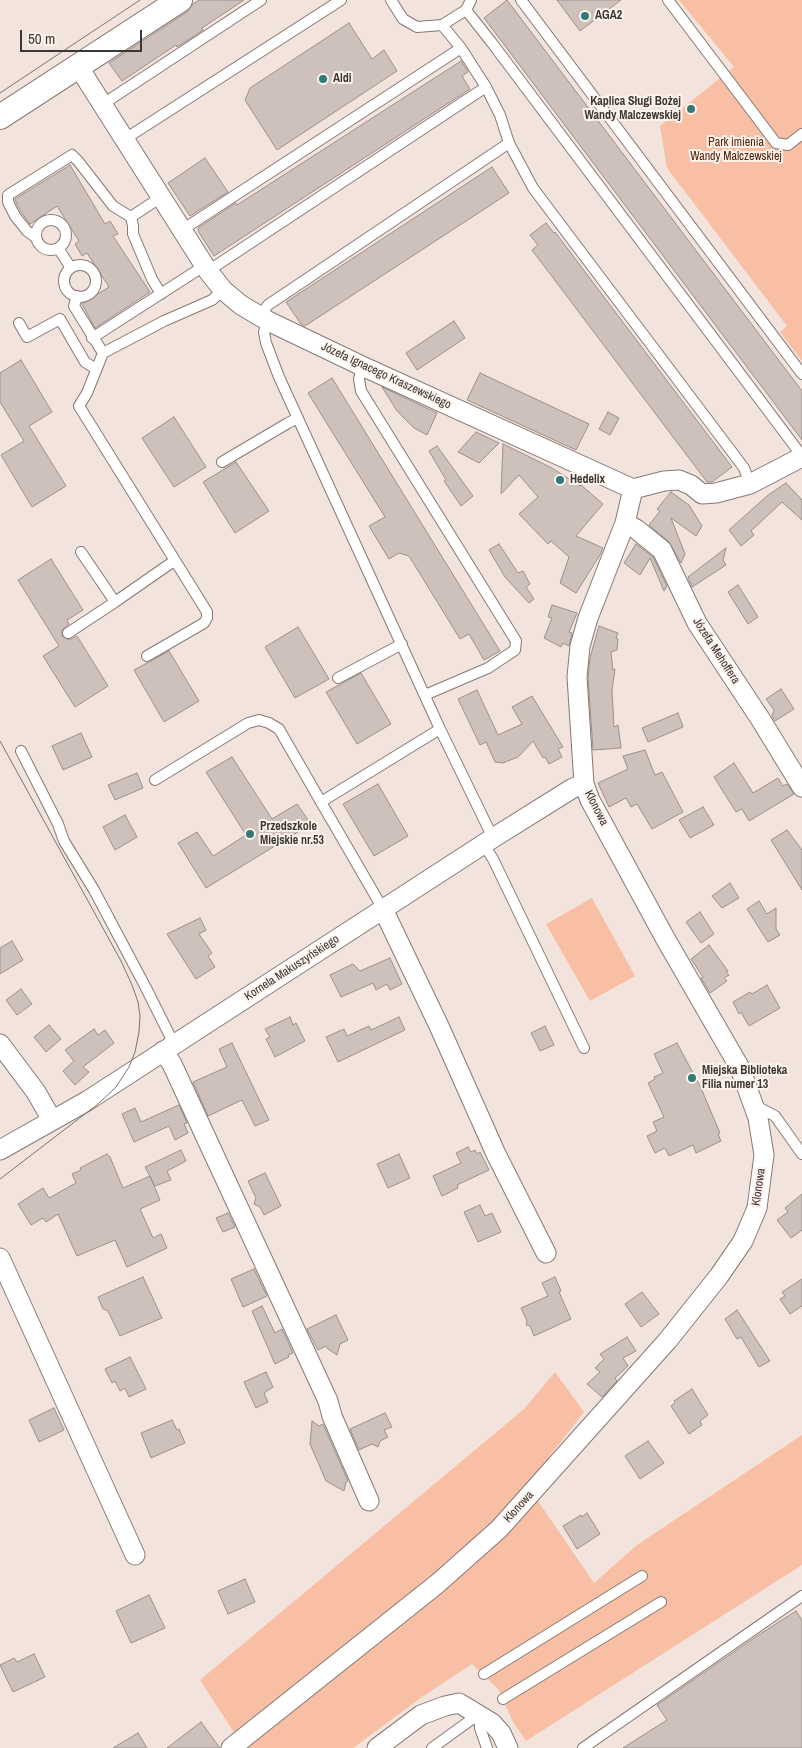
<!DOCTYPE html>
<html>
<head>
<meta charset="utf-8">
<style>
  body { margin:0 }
  #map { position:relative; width:802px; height:1748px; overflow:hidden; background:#f2e4dd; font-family:"Archivo Narrow",sans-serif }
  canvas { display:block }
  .scale { position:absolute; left:20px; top:30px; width:122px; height:22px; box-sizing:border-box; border:2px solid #3c3734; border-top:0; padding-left:6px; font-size:15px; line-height:18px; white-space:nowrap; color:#3c3734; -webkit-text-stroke:4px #fdf2ec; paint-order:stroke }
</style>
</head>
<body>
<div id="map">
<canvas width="802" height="1748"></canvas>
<div class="scale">50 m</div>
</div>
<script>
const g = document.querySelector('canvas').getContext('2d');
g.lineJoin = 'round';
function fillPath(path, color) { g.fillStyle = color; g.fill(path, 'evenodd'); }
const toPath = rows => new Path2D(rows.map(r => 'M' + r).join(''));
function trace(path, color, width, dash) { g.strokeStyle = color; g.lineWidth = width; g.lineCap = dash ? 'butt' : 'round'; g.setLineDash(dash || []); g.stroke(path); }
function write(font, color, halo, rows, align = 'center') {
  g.font = font + ' "Archivo Narrow",sans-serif'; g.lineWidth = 4; g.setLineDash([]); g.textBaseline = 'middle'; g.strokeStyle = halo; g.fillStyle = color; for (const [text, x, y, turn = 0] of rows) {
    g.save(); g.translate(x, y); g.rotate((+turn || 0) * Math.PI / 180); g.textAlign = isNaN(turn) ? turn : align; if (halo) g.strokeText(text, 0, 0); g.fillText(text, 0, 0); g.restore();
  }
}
const green = toPath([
  [679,0,802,0,802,361,780,332,787,326,667,168,660,126,734,67],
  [592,898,635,976,590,1001,546,924],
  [555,1372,584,1412,527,1485,594,1583,637,1545,802,1435,802,1565,526,1741,513,1722,498,1689,472,1664,422,1697,353,1748,244,1748,200,1680,524,1409]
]);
const building = toPath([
  [199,0,244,0,202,28,203,30,191,38,177,47,176,45,122,81,109,63,187,12,193,4,199,0],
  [507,0,802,391,802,440,484,18,507,0],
  [557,0,621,0,580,31,557,0],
  [349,23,372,59,384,50,397,71,277,150,245,100,250,88,349,23],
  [461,61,468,72,462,76,470,89,214,256,198,231,199,230,198,228,236,203,237,205,461,61],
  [205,158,228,192,190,216,168,183,205,158],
  [70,165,105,224,110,221,118,234,113,236,150,292,95,328,82,304,109,287,87,253,82,256,75,244,79,241,57,206,30,224,21,212,15,200,15,199,70,165],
  [492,167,509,193,305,326,301,324,286,302,492,167],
  [546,223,554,233,555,232,732,467,712,482,707,482,532,250,538,245,530,235,546,223],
  [454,321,465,338,417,370,406,353,454,321],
  [21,360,52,412,29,426,66,486,32,507,1,455,24,441,0,402,0,373,21,360],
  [480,373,589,424,576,450,467,400,480,373],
  [332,378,500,651,484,660,469,634,460,639,409,556,399,553,389,559,369,526,385,517,308,393,332,378],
  [382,387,437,413,427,435,414,428,397,411,382,387],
  [608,412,619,418,610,435,599,429,608,412],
  [174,417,206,467,174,487,142,438,174,417],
  [476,432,499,443,479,463,458,452,476,432],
  [503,444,552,468,580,486,581,485,603,504,576,536,603,548,600,555,576,593,560,583,569,557,551,541,548,544,519,514,538,497,519,475,501,494,503,444],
  [437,446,473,496,461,506,444,481,446,480,429,451,437,446],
  [236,462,269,511,235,533,203,482,236,462],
  [786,483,802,500,802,520,782,502,751,531,754,535,741,546,729,530,767,496,786,483],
  [671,492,689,505,702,526,696,536,671,518,685,554,681,563,669,542,649,525,660,511,657,509,671,492],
  [499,544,518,573,523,571,530,584,526,587,534,599,529,603,505,577,489,550,499,544],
  [636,544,653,557,667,586,664,591,650,558,640,575,624,563,636,544],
  [726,548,723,560,726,565,692,587,688,577,726,548],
  [51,559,83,610,67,620,69,624,62,630,62,636,69,640,77,636,108,686,75,707,43,656,59,646,18,580,51,559],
  [738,585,758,617,748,624,728,592,738,585],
  [552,605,577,613,569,632,572,633,569,646,563,643,561,647,544,638,552,618,548,617,552,605],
  [599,626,618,633,616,638,618,639,617,650,611,652,613,670,615,669,612,690,614,727,618,725,621,748,593,750,588,677,590,658,599,626],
  [298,627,329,679,295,698,265,647,298,627],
  [169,651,199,701,164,722,134,670,169,651],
  [361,673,391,724,357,744,326,692,361,673],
  [781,689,794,709,775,721,772,716,774,710,766,699,781,689],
  [477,690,498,735,522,724,512,707,532,696,563,747,558,749,562,757,549,764,545,757,543,758,533,741,518,757,503,763,495,762,486,742,480,745,458,699,477,690],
  [678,713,683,727,648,742,642,728,678,713],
  [81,733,92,757,63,770,52,746,81,733],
  [645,750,655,775,662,772,683,812,652,829,637,804,631,807,626,798,609,807,598,783,628,769,623,756,645,750],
  [232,757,272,819,297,804,311,824,206,888,178,843,197,832,213,856,246,835,206,772,232,757],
  [734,763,753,793,778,778,783,786,787,784,794,794,749,821,742,809,736,812,714,777,734,763],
  [137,773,143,788,115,800,108,785,137,773],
  [378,784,408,836,374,856,343,804,378,784],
  [703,807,714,825,690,838,679,820,703,807],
  [125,815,137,837,115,850,103,827,125,815],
  [787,830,802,850,802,890,771,840,787,830],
  [730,883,739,898,722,908,712,896,730,883],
  [759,901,767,914,776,908,776,929,780,935,768,942,747,909,759,901],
  [700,912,714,934,701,943,686,922,700,912],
  [200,918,206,930,199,934,212,953,208,956,215,967,196,979,167,934,200,918],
  [12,941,23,960,0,974,0,948,12,941],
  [709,945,728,971,726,972,729,975,724,978,727,981,710,993,701,978,703,977,691,959,709,945],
  [390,958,402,984,390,990,387,984,376,990,373,983,341,997,330,975,353,964,360,971,390,958],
  [767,985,780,1008,749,1026,741,1012,739,1014,733,1002,750,992,752,994,767,985],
  [21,989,32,1004,17,1015,6,1000,21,989],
  [290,1017,293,1025,296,1023,305,1041,275,1057,266,1039,270,1037,265,1029,290,1017],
  [399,1017,405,1030,338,1062,326,1037,344,1029,347,1036,369,1026,371,1030,399,1017],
  [49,1025,61,1039,46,1052,34,1037,49,1025],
  [545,1026,554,1045,540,1051,531,1033,545,1026],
  [94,1029,98,1035,105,1030,114,1043,83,1067,89,1072,75,1085,63,1071,74,1061,65,1050,94,1029],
  [232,1043,269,1120,255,1126,242,1100,208,1116,193,1082,227,1067,219,1049,232,1043],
  [677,1043,701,1088,720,1133,718,1134,721,1141,696,1153,693,1145,669,1156,665,1148,655,1153,647,1136,657,1131,653,1122,664,1117,648,1083,655,1079,654,1077,663,1073,654,1054,677,1043],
  [179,1105,187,1123,184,1124,188,1133,175,1140,169,1126,134,1142,122,1114,135,1108,141,1122,179,1105],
  [468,1147,471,1152,475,1150,477,1154,480,1152,489,1170,457,1185,458,1188,442,1196,433,1176,461,1163,456,1153,468,1147],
  [181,1150,186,1161,167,1171,171,1180,155,1186,145,1167,181,1150],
  [107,1154,110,1157,123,1188,150,1176,160,1200,140,1209,153,1238,161,1234,167,1248,127,1267,115,1240,77,1256,58,1214,46,1222,43,1218,31,1225,18,1204,43,1188,49,1198,76,1183,72,1174,81,1170,80,1168,107,1154],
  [399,1154,410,1178,388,1188,377,1164,399,1154],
  [265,1173,281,1206,264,1215,260,1207,254,1204,256,1198,248,1181,265,1173],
  [802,1194,802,1230,791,1238,777,1220,788,1212,785,1208,802,1194],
  [480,1205,485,1216,492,1213,501,1232,478,1242,464,1212,480,1205],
  [228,1213,235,1227,223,1232,216,1218,228,1213],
  [254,1269,267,1296,243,1307,231,1279,254,1269],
  [143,1277,162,1318,120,1336,108,1311,103,1309,98,1297,143,1277],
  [555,1277,561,1291,559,1292,571,1319,534,1336,530,1326,526,1325,527,1321,521,1308,548,1296,542,1283,555,1277],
  [802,1279,802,1306,790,1314,780,1299,785,1296,782,1292,802,1279],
  [642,1292,659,1314,641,1327,625,1304,642,1292],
  [262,1306,275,1333,282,1329,293,1353,288,1355,289,1357,275,1364,252,1311,262,1306],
  [737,1310,770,1361,759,1367,741,1337,737,1339,725,1319,737,1310],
  [336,1315,348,1340,340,1344,337,1355,328,1349,326,1346,318,1350,307,1329,336,1315],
  [627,1337,636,1351,623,1358,628,1366,615,1378,617,1381,602,1397,587,1384,600,1372,595,1368,604,1359,600,1354,627,1337],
  [130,1357,146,1389,129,1397,125,1388,120,1391,115,1381,112,1383,105,1369,130,1357],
  [266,1372,273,1387,264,1393,268,1402,256,1408,244,1382,266,1372],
  [692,1389,708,1415,700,1421,702,1425,689,1434,671,1406,675,1403,674,1401,692,1389],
  [54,1408,64,1430,39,1442,29,1420,54,1408],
  [385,1413,392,1427,384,1430,388,1437,380,1441,378,1447,372,1444,359,1450,350,1429,385,1413],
  [172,1420,177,1430,179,1429,185,1443,151,1458,141,1433,172,1420],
  [312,1421,319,1426,323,1424,348,1481,346,1482,344,1491,326,1481,310,1444,312,1421],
  [648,1441,664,1463,640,1479,625,1456,648,1441],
  [587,1513,600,1534,577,1549,563,1526,581,1515,582,1517,587,1513],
  [245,1579,255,1602,228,1614,218,1591,245,1579],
  [149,1595,165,1628,131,1643,116,1611,149,1595],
  [796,1611,802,1620,802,1748,623,1748,667,1720,657,1705,757,1636,796,1611],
  [34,1654,45,1677,13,1692,0,1665,14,1658,17,1662,34,1654],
  [201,1722,220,1748,167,1748,201,1722],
  [138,1733,147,1748,113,1748,138,1733]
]);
const service = toPath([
  [391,0,403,19,417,27,442,25,466,10,471,0],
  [521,0,802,374],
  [668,0,776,143,788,145,802,134],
  [466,10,492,43,802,456],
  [486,87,500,115,509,143,533,188,744,468,750,484],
  [103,104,261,0],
  [125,139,341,0],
  [131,217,161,197],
  '36 235a15 15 0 1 1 30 0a15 15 0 1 1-30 0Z',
  [182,230,461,48,442,25],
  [35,237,27,231,15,216,8,202,8,195,72,155,78,161,113,206,131,217,133,226,133,234,152,279,161,294],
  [58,248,71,268],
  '64 281a16 16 0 1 1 32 0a16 16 0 1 1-32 0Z',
  [208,271,486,87,461,48],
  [77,296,74,306,103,353],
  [259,317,268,305,509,143],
  [268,321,264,332,266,343,279,377,440,729,493,838],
  [19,323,27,337,60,319,85,362,96,369],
  [92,338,204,266],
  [362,366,359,379,361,391,516,641,515,650,488,668,425,695],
  [222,462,288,423,298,418],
  [81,552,115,602,174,561],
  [68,633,115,602],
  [147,656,204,623,207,618,207,612,79,406,87,393,103,353,164,321,212,300,223,290],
  [338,678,402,644],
  [21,751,58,824,64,841,94,890,146,988,174,1044],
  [155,780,248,723,259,720,269,723,279,729,321,802],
  [484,845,493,859,584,1048],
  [383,909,321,802,440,729],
  [754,1105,775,1116,802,1154],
  [484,1674,642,1576],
  [503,1699,661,1602],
  [479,1715,480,1728,487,1748],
  [432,1748,479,1714],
  [583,1748,802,1596]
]);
const minor = toPath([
  [78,66,208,271,223,290,241,305,268,321,362,366,633,489,664,481,679,480,691,485,702,494,716,493,750,484,802,457],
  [625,523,636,529,662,550,697,623,761,720,802,787],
  [383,909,439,1026,496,1154,546,1253],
  [0,1044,36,1092,52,1120],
  [163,1051,172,1064,328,1401,332,1416,369,1501],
  [0,1150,87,1101,493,838,573,788,584,784],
  [0,1258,135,1555],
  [231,1748,437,1584,499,1529,668,1340,719,1276,743,1241,757,1208,764,1155,758,1118,740,1068,665,938,590,800,584,784,577,677,580,646,588,618,625,523,633,489],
  [377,1748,421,1715,445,1706,459,1703,492,1723,501,1733,508,1748]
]);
const tertiary = toPath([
  [0,117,180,0]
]);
const tram = toPath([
  [0,93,140,0],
  [0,741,121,961,132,985,138,1002,140,1016,139,1032,135,1052,129,1067,116,1087,98,1104,0,1179]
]);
const markers = [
  [585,16,5,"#307a7a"],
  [323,79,5,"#307a7a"],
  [691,109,5,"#307a7a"],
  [560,480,5,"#307a7a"],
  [250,834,5,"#307a7a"],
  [692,1078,5,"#307a7a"]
];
const poiNames = [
  ["AGA2",595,16],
  ["Aldi",333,79],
  ["Kaplica Sługi Bożej",681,102,"right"],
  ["Wandy Malczewskiej",681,116,"right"],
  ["Hedelix",570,480],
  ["Przedszkole",260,827],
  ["Miejskie nr.53",260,841],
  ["Miejska Biblioteka",702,1071],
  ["Filia numer 13",702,1085]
];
const parkNames = [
  ["Park imienia",736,143],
  ["Wandy Malczewskiej",736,157]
];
const streetNames = [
  ["Józefa Ignacego Kraszewskiego",386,376,25],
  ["Józefa Mehoffera",716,651,57],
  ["Klonowa",596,808,63],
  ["Kornela Makuszyńskiego",292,968,-33],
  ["Klonowa",759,1187,-82],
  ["Klonowa",519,1507,-48]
];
fillPath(green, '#f9bfa5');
fillPath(building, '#cec0ba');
trace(building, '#9d8f89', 1);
trace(service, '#867974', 12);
trace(minor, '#867974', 21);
trace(tertiary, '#867974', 26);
trace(service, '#fff', 10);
trace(minor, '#fff', 19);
trace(tertiary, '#fff', 24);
trace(tram, '#7c7470', 1);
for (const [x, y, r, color] of markers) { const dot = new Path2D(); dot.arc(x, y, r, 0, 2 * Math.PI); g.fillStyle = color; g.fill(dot); trace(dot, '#fdf2ec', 2); }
write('bold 12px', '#3c3734', '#fdf2ec', poiNames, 'left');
write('12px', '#50230b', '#fdf2ec', parkNames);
write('12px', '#3c3734', '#fdf2ec', streetNames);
</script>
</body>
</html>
